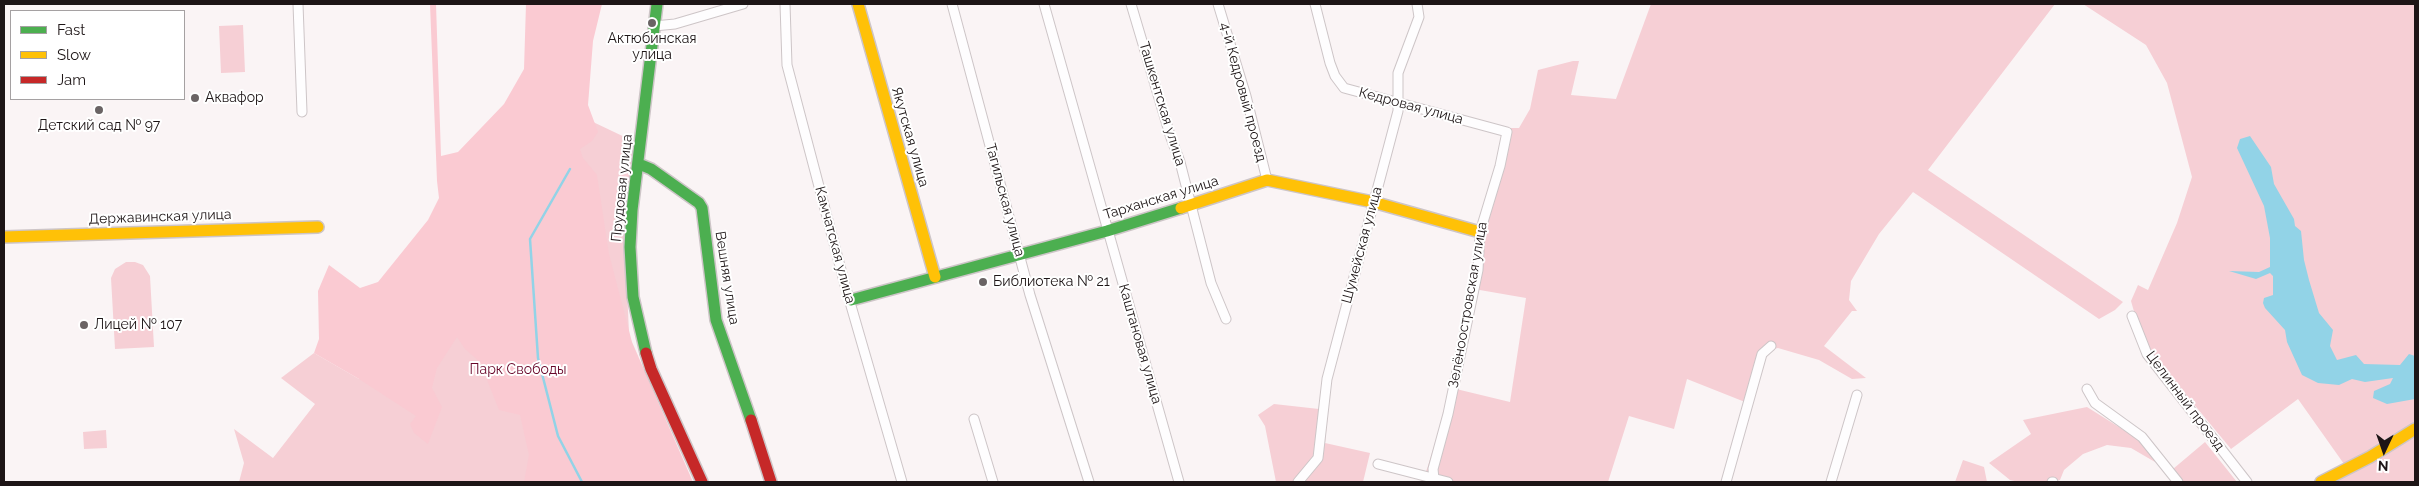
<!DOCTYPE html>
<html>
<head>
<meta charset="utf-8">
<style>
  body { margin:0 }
  #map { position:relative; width:2419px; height:486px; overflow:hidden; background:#faf4f5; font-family:Raleway,sans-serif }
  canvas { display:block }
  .frame { position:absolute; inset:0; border:5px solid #1d1516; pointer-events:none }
  .legend { position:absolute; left:10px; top:10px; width:175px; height:90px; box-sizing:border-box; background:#fff; border:1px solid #a5a1a2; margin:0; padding:6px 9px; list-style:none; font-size:15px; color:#1d1516 }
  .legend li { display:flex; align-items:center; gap:10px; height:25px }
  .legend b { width:25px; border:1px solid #a5a1a2 }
  .north { position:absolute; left:2359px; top:426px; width:50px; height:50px; -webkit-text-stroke:4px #fff; paint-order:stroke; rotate:183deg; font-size:14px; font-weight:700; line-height:20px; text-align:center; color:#1d1516 }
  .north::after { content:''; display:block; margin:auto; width:18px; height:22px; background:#1d1516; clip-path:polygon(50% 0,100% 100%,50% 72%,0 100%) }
</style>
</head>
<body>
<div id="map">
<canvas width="2419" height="486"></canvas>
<div class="frame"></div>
<ul class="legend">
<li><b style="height:6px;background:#4caf50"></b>Fast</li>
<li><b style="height:6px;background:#ffc107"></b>Slow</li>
<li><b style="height:6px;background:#c62828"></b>Jam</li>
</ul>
<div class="north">N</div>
</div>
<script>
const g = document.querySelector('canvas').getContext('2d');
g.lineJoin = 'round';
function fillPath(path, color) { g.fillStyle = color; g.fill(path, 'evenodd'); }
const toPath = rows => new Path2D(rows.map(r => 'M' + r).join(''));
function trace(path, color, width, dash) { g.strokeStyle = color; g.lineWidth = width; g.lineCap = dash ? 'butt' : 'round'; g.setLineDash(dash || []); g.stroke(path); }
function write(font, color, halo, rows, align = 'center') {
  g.font = font + ' Raleway,sans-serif'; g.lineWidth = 4; g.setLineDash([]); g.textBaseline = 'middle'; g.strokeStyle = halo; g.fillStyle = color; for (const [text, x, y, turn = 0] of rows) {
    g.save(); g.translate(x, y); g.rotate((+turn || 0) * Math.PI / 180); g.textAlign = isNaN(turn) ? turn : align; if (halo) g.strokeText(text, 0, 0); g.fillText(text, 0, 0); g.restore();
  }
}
const green = toPath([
  [1651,4,2055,4,1928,170,2123,302,2115,310,2099,319,1913,192,1879,234,1851,281,1849,300,1857,311,1852,311,1824,346,1866,378,1852,379,1819,360,1778,348,1769,350,1745,402,1687,379,1674,429,1629,416,1608,482,1420,482,1427,469,1452,388,1510,402,1526,298,1474,289,1478,237,1510,128,1519,128,1530,109,1538,70,1573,61,1579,61,1571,95,1616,99],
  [2083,4,2415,4,2415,425,2344,464,2298,399,2231,449,2153,355,2139,329,2131,301,2138,285,2148,290,2177,223,2192,177,2167,83,2146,45],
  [243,25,245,72,221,73,219,26],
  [591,121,633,141,625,245,631,377,679,482,239,482,244,463,234,429,273,458,315,404,281,378,314,353,359,379],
  [126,262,135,262,143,265,150,276,154,347,115,349,111,278,115,269],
  [1274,404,1319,409,1328,413,1325,443,1370,453,1363,482,1276,482,1265,426,1258,415],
  [2087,407,2138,439,2150,451,2155,462,2131,448,2107,445,2083,454,2064,470,2060,480,2043,482,2019,482,2010,480,1989,463,2031,434,2023,420],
  [106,430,107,448,84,449,83,432],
  [2415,437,2415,482,2333,482,2370,464],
  [2205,442,2237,482,2181,482,2173,469],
  [1963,460,1984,467,1987,482,1955,482]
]);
const forest = toPath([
  [430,4,436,4,441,156,458,152,504,104,524,69,526,4,602,4,593,41,588,105,598,132,592,141,580,149,583,158,597,175,609,254,632,342,693,482,524,482,529,455,520,415,499,410,480,362,465,349,457,337,437,368,432,388,442,407,428,444,414,433,410,424,416,416,359,379,314,353,319,339,318,291,329,265,360,288,378,282,428,220,439,198,437,181]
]);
const water = toPath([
  [2250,136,2271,167,2274,184,2294,219,2295,226,2301,231,2304,260,2309,280,2319,313,2333,330,2330,346,2337,360,2356,355,2364,364,2400,365,2409,354,2415,356,2415,399,2387,404,2373,398,2374,391,2390,384,2393,378,2365,382,2352,379,2339,385,2318,383,2302,375,2287,342,2285,330,2265,308,2263,303,2264,298,2273,295,2273,276,2270,273,2256,279,2229,271,2259,272,2270,267,2270,238,2264,206,2237,148,2240,139]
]);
const stream = toPath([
  [570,169,530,239,538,358,558,436,582,482]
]);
const street = toPath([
  [298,4,302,112],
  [785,4,787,65,845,285,902,482],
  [952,4,1030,295,1089,482],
  [1044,4,1179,482],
  [1131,4,1170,135,1180,162,1211,283,1226,319],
  [1218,4,1246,96,1267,180],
  [1315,4,1330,63,1335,76,1344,88,1507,132,1500,166,1480,232,1478,270,1448,414,1433,469,1434,479],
  [654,26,675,24,743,4],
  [2132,316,2147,354,2247,482],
  [2087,389,2095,403,2142,437,2178,482],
  [974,419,993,482],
  [1378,464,1448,482],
  [1298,482,1318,458,1327,379,1398,111,1398,73,1419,17,1417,4],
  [1726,482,1762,354,1771,346],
  [1831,482,1857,395],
  [2052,482,2053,482]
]);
const fast = toPath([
  [639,164,651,169,699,203,702,208,716,320,751,420],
  [851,300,1107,231,1181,208],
  [646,353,633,297,630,247,632,210,657,4]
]);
const slow = toPath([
  [858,4,935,277],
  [1181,208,1267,180,1373,202,1480,232],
  [4,237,318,227],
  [2321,482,2370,457,2415,429]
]);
const jam = toPath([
  [646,353,651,369,702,482],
  [751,420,771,482]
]);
const markers = [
  [652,23,5,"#6a6364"],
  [195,98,5,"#6a6364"],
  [99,110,5,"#6a6364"],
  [983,282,5,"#6a6364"],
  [84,325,5,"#6a6364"]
];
const poiNames = [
  ["Актюбинская",652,39,"center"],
  ["улица",652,55,"center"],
  ["Аквафор",205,98],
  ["Детский сад № 97",99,126,"center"],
  ["Библиотека № 21",993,282],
  ["Лицей № 107",94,325]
];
const streetNames = [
  ["4-й Кедровый проезд",1243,92,75],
  ["Ташкентская улица",1162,104,73],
  ["Кедровая улица",1411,106,15],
  ["Якутская улица",910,137,74],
  ["Прудовая улица",622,188,-84],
  ["Тарханская улица",1161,198,-17],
  ["Тагильская улица",1005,200,75],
  ["Державинская улица",160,217,-2],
  ["Камчатская улица",835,245,75],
  ["Шумейская улица",1362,245,-75],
  ["Вешняя улица",727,278,81],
  ["Зелёноостровская улица",1468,305,-80],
  ["Каштановая улица",1140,344,74],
  ["Целинный проезд",2185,401,53]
];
const parkNames = [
  ["Парк Свободы",518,370]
];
fillPath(green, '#f6cfd5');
fillPath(forest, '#facad2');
fillPath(water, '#92d3e7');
trace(stream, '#92d3e7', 2.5);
trace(street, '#cdc5c7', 11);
trace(fast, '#cdc5c7', 14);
trace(slow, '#cdc5c7', 14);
trace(jam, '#cdc5c7', 14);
trace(street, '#fefdfe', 9);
trace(fast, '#4caf50', 11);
trace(slow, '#ffc107', 11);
trace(jam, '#c62828', 11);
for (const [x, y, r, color] of markers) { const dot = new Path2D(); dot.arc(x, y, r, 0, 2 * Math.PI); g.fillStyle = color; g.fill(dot); trace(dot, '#fff', 2); }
write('14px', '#1d1516', '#fff', poiNames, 'left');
write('14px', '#1d1516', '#fff', streetNames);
write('14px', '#680629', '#fff', parkNames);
</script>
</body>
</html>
